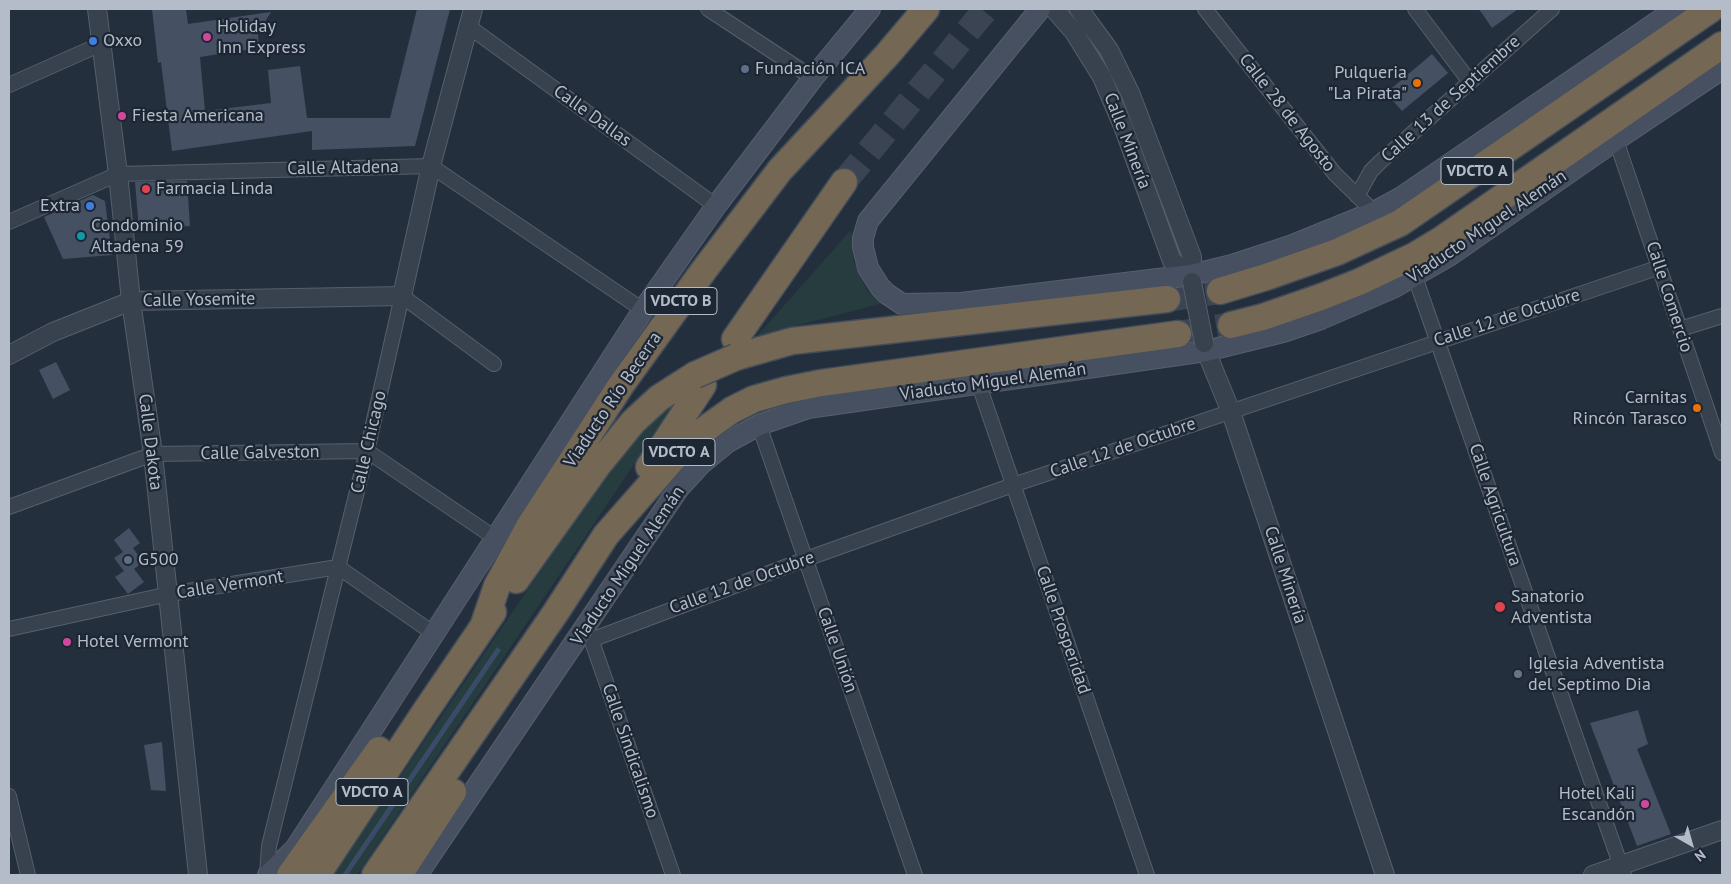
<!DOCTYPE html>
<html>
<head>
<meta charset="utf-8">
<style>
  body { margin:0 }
  #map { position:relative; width:1731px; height:884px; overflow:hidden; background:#242f3e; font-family:"PT Sans",sans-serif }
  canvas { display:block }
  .frame { position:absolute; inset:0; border:10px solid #b4bcc9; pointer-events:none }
  .north { position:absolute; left:1666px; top:819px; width:50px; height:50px; -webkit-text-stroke:4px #1d2633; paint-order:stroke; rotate:142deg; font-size:14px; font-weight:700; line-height:20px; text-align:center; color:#b4bcc9 }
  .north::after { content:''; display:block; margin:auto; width:18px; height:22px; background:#b4bcc9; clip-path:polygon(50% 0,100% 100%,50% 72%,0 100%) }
</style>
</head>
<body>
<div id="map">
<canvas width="1731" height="884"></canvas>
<div class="frame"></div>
<div class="north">N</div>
</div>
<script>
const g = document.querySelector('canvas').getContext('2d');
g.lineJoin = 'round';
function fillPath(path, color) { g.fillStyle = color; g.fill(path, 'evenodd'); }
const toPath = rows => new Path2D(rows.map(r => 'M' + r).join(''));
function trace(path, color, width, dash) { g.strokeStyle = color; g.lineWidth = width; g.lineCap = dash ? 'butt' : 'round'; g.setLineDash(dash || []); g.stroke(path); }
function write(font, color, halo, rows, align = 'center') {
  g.font = font + ' "PT Sans",sans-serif'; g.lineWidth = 4.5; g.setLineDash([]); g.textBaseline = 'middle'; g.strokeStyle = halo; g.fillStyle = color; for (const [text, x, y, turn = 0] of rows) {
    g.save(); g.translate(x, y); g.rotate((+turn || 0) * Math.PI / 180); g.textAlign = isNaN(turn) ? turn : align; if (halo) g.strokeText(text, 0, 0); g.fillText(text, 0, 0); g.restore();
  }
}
const green = toPath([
  [851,230,854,262,868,292,883,303,757,336],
  [678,399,357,875,333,875,608,472,632,440]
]);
const water = toPath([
  [497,647,501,650,348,875,342,875]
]);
const building = toPath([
  [152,9,186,9,188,24,271,12,258,33,259,48,200,57,205,111,271,103,268,70,300,66,307,118,390,118,417,9,450,9,415,146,312,150,312,131,172,151,161,62,158,63],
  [1479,9,1518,9,1492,28],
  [1432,54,1448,73,1402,111,1386,93],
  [187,181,190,226,139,230,135,182],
  [93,195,105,201,112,255,63,259,44,217],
  [56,362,70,390,53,399,39,370],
  [129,528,140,543,133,548,143,562,134,569,144,582,128,594,115,577,124,571,114,558,123,552,114,540],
  [1638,710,1648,744,1637,749,1671,834,1637,846,1590,723],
  [162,742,166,791,151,790,144,745]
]);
const motorwayTunnel = toPath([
  [844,182,986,9],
  [1167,299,1220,291],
  [1178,334,1231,325]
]);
const minor = toPath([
  [708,9,813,78],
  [1205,9,1335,174,1374,212],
  [1415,9,1470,82],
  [468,26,716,206],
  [9,85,101,44],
  [1616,140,1722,453],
  [1357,196,1371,171,1380,162,1552,9],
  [9,222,118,174,431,166,643,310],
  [1415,277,1624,875],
  [1680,329,1722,316],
  [979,385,1147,875],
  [759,425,915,875],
  [9,507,153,454,367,451,495,538],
  [9,629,169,594,338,567,433,633],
  [589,633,673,875],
  [591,640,806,559,1013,485,1660,267],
  [9,796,28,875],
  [267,875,269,846,367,451,402,296,494,364]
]);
const tertiary = toPath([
  [97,9,118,174,131,301,153,454,198,875],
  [1054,9,1074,32,1102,77,1123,126,1172,261,1191,275],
  [1079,9,1109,50,1131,95,1192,257,1192,282],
  [1204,343,1206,351,1231,412,1385,875],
  [9,355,53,332,131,301,402,296,431,166,473,9],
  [1593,875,1722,830]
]);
const secondary = toPath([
  [1040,9,868,221,863,238,863,247,868,268,880,287,887,294,902,304,961,303,1191,275,1232,265,1290,246,1374,212,1400,198,1676,9],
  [268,875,295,849,643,310,716,206,813,78,870,9],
  [417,875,679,488,701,464,728,442,759,425,808,408,1206,351,1283,332,1321,319,1393,288,1449,256,1616,140,1722,69]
]);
const motorway = toPath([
  [1220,291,1266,277,1337,252,1400,223,1711,9],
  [1231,325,1263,317,1321,297,1359,282,1416,255,1441,240,1722,45],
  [735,339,844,182],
  [736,357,792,341,1167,299],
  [649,467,703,385],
  [516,580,598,465,633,422,659,398,695,375],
  [483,627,497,586,530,525,621,385,660,331,704,270,780,170,887,55,926,9],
  [290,875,379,750],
  [317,875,427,709,493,612],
  [375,875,556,612,606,535,672,460,691,440,711,425,732,410,754,399,786,390,821,383,1178,334],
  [399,875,453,792]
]);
const tertiaryBridge = toPath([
  [1192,282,1204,343]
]);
const motorwayBridge = toPath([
  [695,375,736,357]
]);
const markers = [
  [207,37,5,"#d1479c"],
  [93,41,5,"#3f7fe0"],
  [745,69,5,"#5c6f8a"],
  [1417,83,5,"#e8710a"],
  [122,116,5,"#d1479c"],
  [146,189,5,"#e0444e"],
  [90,206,5,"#3f7fe0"],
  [81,236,5,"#0f9aa8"],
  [1697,408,5,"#e8710a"],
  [128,560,5,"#5c6f8a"],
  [1500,607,6,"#e0444e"],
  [67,642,5,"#d1479c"],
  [1518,674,5,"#6b7280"],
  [1645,804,5,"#d1479c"]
];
const shields = [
  [1477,171,72],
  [681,301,72],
  [679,452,72],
  [372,792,72]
];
const shieldNames = [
  ["VDCTO A",1477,171],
  ["VDCTO B",681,301],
  ["VDCTO A",679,452],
  ["VDCTO A",372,792]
];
const poiNames = [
  ["Holiday",217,27],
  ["Inn Express",217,48],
  ["Oxxo",103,41],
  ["Fundación ICA",755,69],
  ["Pulqueria",1407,73,"right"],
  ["\"La Pirata\"",1407,94,"right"],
  ["Fiesta Americana",132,116],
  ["Farmacia Linda",156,189],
  ["Extra",80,206,"right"],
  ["Condominio",91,226],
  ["Altadena 59",91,247],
  ["Carnitas",1687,398,"right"],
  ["Rincón Tarasco",1687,419,"right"],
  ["G500",138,560],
  ["Sanatorio",1511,597],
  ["Adventista",1511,618],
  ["Hotel Vermont",77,642],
  ["Iglesia Adventista",1528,664],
  ["del Septimo Dia",1528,685],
  ["Hotel Kali",1635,794,"right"],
  ["Escandón",1635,815,"right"]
];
const streetNames = [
  ["Calle 13 de Septiembre",1451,99,-42],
  ["Calle 28 de Agosto",1287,113,52],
  ["Calle Dallas",592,116,36],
  ["Calle Minería",1127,141,69],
  ["Calle Altadena",343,168,-1],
  ["Viaducto Miguel Alemán",1487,227,-34],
  ["Calle Comercio",1669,297,72],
  ["Calle Yosemite",199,300,-1],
  ["Calle 12 de Octubre",1507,318,-18],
  ["Viaducto Miguel Alemán",993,382,-8],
  ["Viaducto Río Becerra",613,400,-56],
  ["Calle Dakota",150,442,83],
  ["Calle Chicago",369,442,-77],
  ["Calle 12 de Octubre",1123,448,-19],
  ["Calle Galveston",260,453,-1],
  ["Calle Agricultura",1495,505,71],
  ["Viaducto Miguel Alemán",628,566,-56],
  ["Calle Minería",1285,575,72],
  ["Calle 12 de Octubre",742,583,-20],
  ["Calle Vermont",230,585,-9],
  ["Calle Prosperidad",1063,630,71],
  ["Calle Unión",837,650,71],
  ["Calle Sindicalismo",630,751,71]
];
fillPath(green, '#263c3f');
fillPath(water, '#394c67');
fillPath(building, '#455162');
trace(motorwayTunnel, '#3a4453', 26, [26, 13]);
trace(minor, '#565f6c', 16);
trace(tertiary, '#565f6c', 20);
trace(secondary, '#565f6c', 22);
trace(motorway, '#434c59', 29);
trace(minor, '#38414e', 14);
trace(tertiary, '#38414e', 18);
trace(secondary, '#465061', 20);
trace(motorway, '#746855', 26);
trace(tertiaryBridge, '#565f6c', 20, []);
trace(motorwayBridge, '#434c59', 29, []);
trace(tertiaryBridge, '#38414e', 18);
trace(motorwayBridge, '#746855', 26);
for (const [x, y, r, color] of markers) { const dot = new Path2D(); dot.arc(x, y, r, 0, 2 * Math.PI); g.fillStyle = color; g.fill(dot); trace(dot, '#1d2633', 2); }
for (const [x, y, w] of shields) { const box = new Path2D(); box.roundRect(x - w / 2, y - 13.5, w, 27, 4); g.fillStyle = '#1d2633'; g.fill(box); trace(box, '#b4bcc9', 1); }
write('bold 16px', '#b4bcc9', null, shieldNames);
write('18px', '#b4bcc9', '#1d2633', poiNames, 'left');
write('18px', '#b4bcc9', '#1d2633', streetNames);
</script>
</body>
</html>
